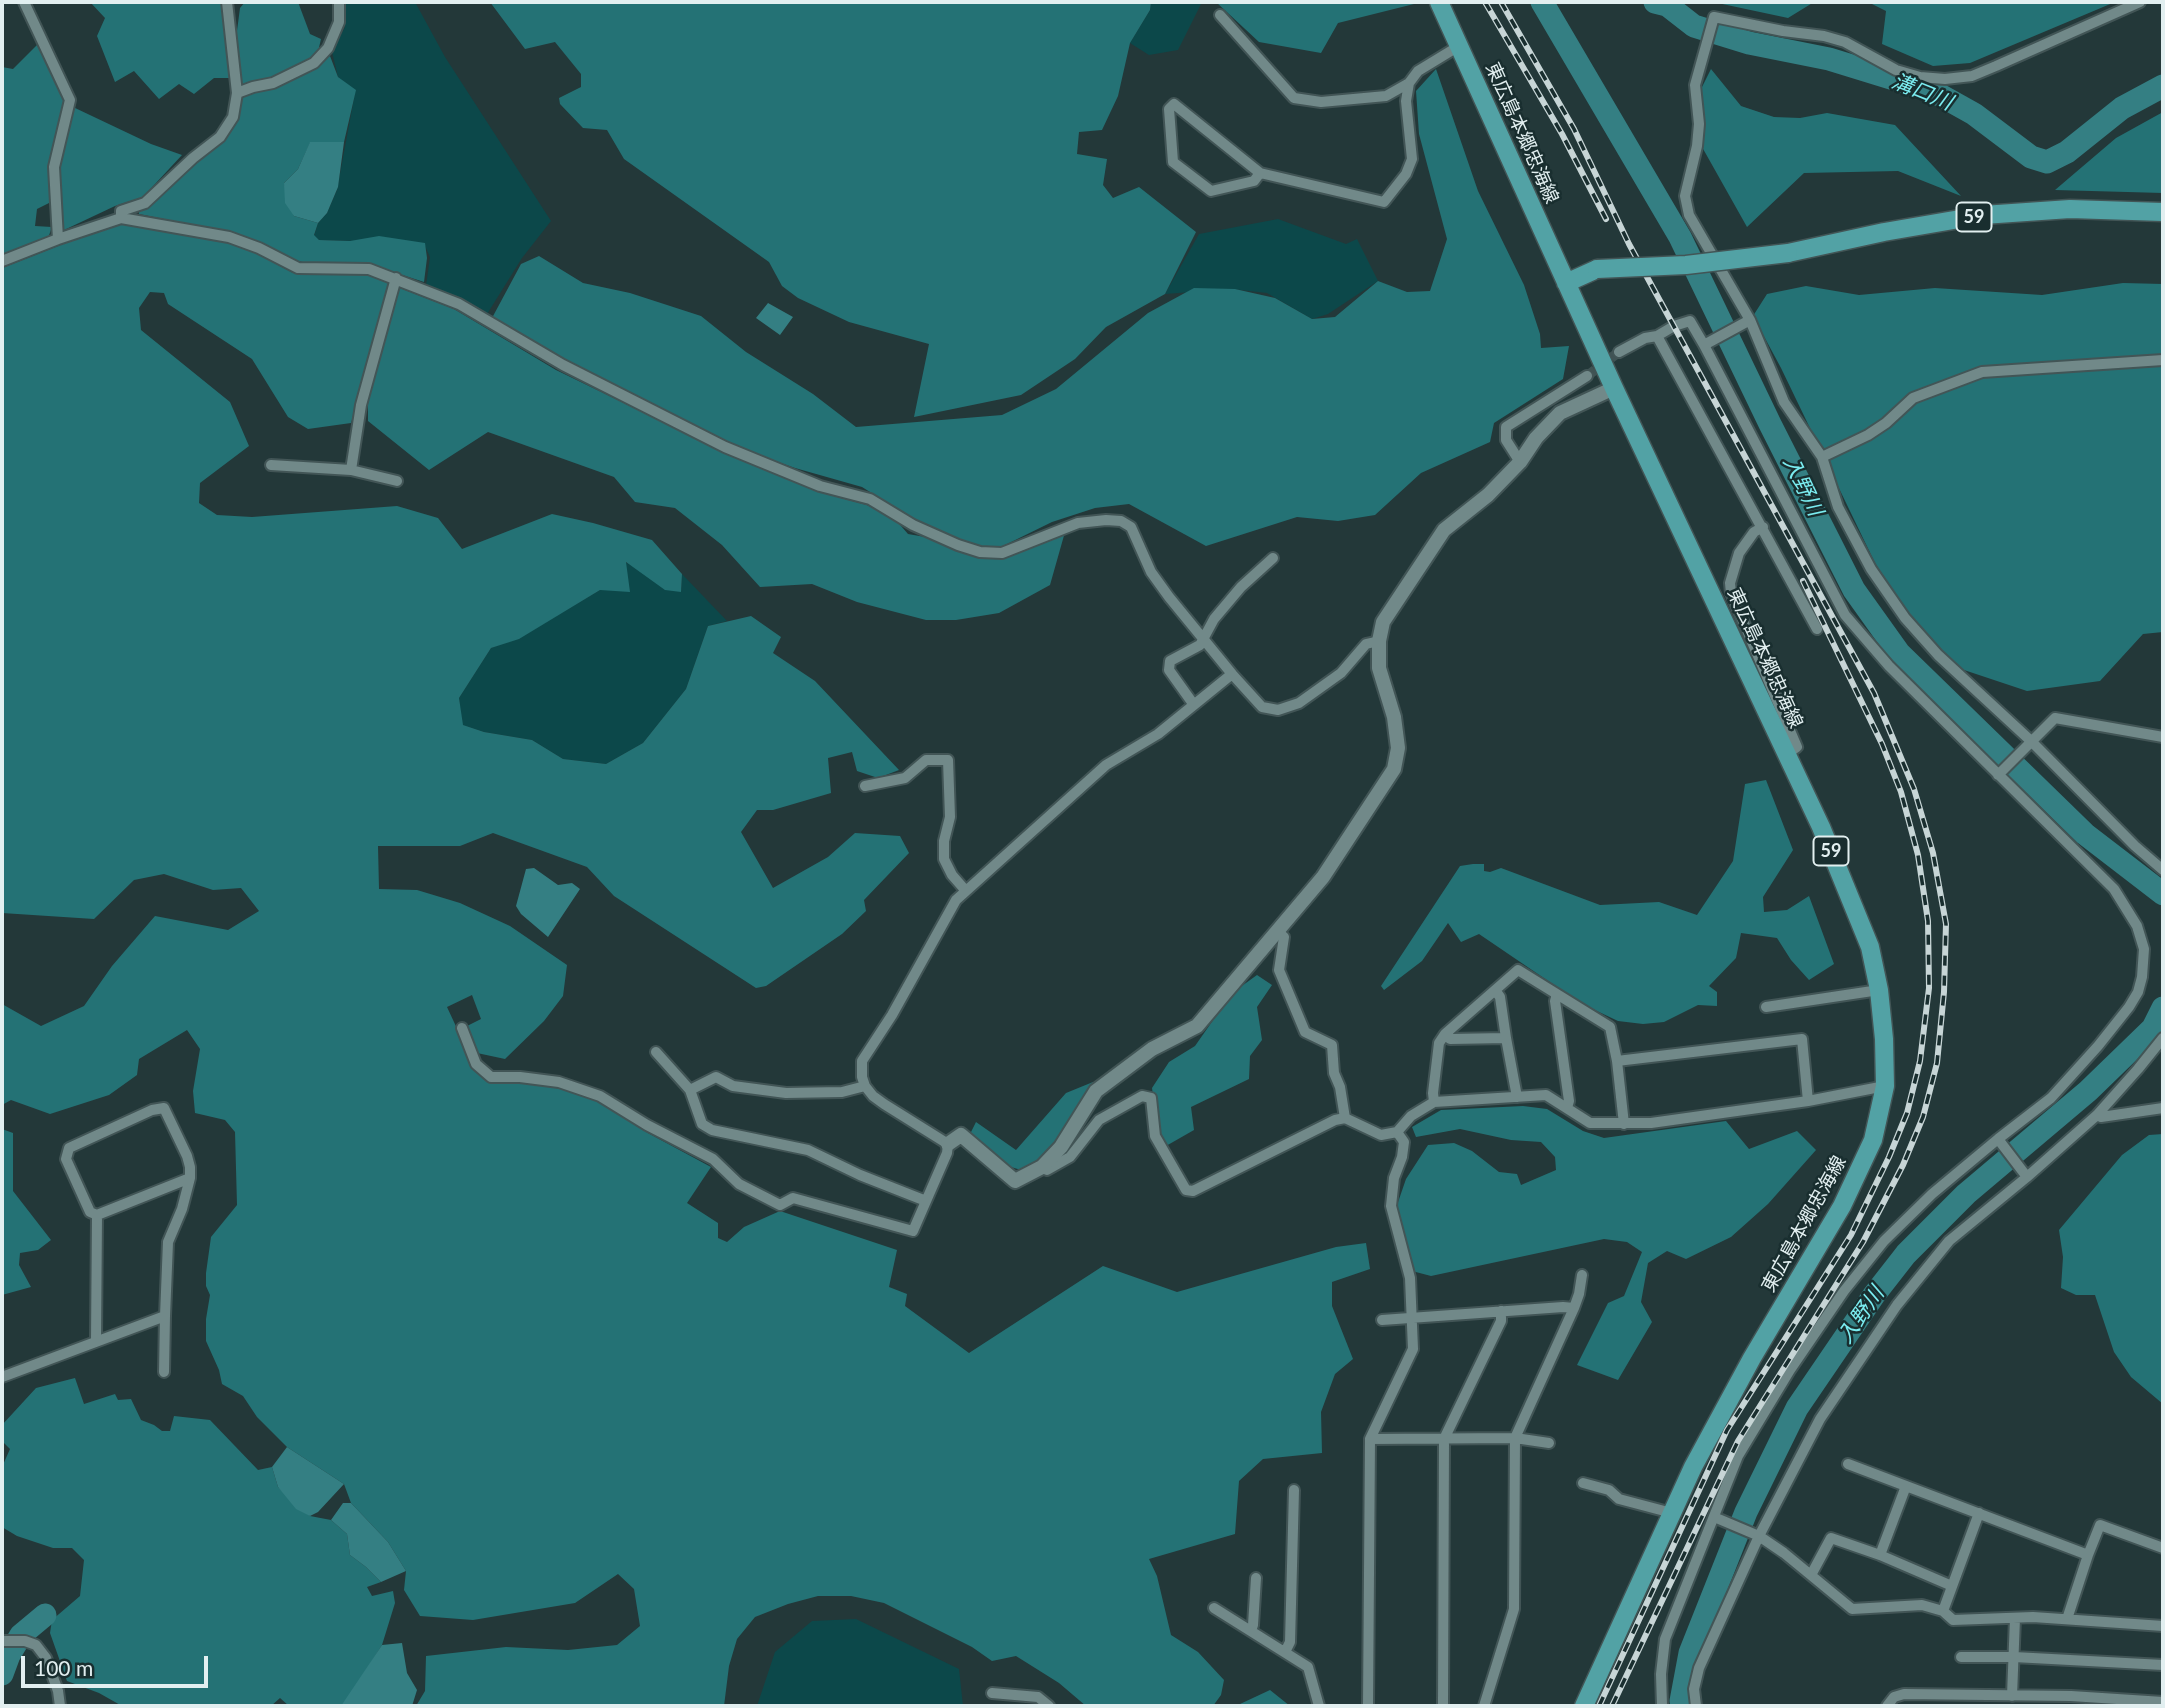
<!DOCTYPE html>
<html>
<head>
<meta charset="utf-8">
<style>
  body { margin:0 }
  #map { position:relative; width:2165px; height:1708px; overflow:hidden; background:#233839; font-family:Lato,sans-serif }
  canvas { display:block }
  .frame { position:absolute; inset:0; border:4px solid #e2eff0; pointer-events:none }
  .scale { position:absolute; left:21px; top:1656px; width:187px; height:32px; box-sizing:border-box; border:4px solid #e2eff0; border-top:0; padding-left:9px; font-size:21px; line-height:24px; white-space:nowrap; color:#e2eff0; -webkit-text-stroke:5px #192e2f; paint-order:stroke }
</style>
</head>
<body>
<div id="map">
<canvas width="2165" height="1708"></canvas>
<div class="frame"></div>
<div class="scale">100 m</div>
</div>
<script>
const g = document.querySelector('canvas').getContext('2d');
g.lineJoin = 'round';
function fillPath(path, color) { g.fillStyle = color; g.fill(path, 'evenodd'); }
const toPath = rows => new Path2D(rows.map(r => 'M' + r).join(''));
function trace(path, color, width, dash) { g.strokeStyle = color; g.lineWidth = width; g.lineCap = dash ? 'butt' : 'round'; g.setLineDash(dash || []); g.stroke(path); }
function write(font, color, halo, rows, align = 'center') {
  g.font = font + ' Lato,"Noto Sans JP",sans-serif'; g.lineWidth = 5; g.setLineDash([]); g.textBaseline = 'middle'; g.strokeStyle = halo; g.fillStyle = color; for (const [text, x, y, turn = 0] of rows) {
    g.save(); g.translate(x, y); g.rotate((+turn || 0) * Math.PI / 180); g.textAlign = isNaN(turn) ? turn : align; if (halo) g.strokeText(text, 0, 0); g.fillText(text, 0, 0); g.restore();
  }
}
const green = toPath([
  [339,2,415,2,445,57,551,221,522,258,484,319,426,286,430,257,425,246,383,237,354,241,319,240,314,236,318,223,327,213,337,190,355,93,338,77,332,52,345,27],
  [1151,2,1202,2,1178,50,1149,55,1130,43,1150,10],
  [1278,219,1346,244,1357,239,1378,281,1328,314,1312,319,1267,293,1232,289,1165,294,1199,234],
  [625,562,681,592,682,574,727,621,708,626,686,689,643,743,606,764,563,759,532,740,484,732,462,725,459,698,491,648,519,638,600,590],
  [856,1619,959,1669,963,1706,757,1706,775,1652,812,1621]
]);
const forest = toPath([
  [90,2,223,2,231,78,214,78,194,94,179,84,159,99,134,71,115,82,97,36,105,18],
  [245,2,298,2,310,34,321,39,317,56,270,81,239,86,235,46,240,8],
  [490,2,1151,2,1150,10,1130,43,1118,96,1102,130,1079,132,1077,154,1107,159,1103,185,1113,198,1139,187,1196,232,1165,294,1106,327,1075,359,1021,395,914,417,929,344,849,322,798,298,782,286,769,262,624,159,607,130,583,128,560,104,559,98,581,87,581,74,555,42,525,49],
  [1216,2,1422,2,1338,23,1321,53,1259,42],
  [1713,2,1814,2,1788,18],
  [1868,2,2115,2,1970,63,1933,66,1882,44,1886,11],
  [37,45,66,99,50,168,49,203,37,209,35,226,52,227,47,241,2,259,2,67,13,69],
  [330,56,338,77,356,90,344,142,310,143,298,169,284,183,294,216,318,223,314,235,319,240,350,241,379,236,425,243,427,258,424,282,368,264,311,264,294,260,223,231,139,214,139,209,155,200,224,139,241,98,253,89,318,63],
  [1436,69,1478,191,1524,285,1540,334,1541,348,1569,346,1563,379,1494,423,1490,442,1421,473,1375,515,1338,521,1297,517,1206,546,1129,504,1095,508,1052,522,1001,547,982,549,915,520,862,487,795,468,726,444,563,361,492,318,521,264,539,256,583,283,630,293,701,316,746,352,813,394,856,427,1002,415,1056,389,1148,313,1194,288,1235,289,1275,298,1312,319,1335,317,1378,281,1407,292,1430,291,1447,239,1419,134,1416,91],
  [1711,69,1741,106,1774,117,1800,118,1827,113,1895,125,1961,196,1898,171,1804,173,1747,227,1702,147,1701,89],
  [73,107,151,144,182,155,143,197,115,206,62,231,60,168],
  [2163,112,2163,193,2055,190,2116,138],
  [119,222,234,244,255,252,293,273,356,272,379,278,388,283,387,300,351,423,308,429,288,417,252,359,168,304,164,293,150,292,139,308,141,330,230,402,249,446,200,483,199,503,217,515,252,517,397,506,438,518,462,549,552,514,593,523,652,540,682,574,681,592,665,590,626,562,630,592,600,590,519,639,491,648,459,698,463,725,484,732,532,740,563,759,606,764,643,743,686,689,708,626,751,616,781,637,773,653,815,681,899,770,878,778,857,771,852,752,828,758,831,793,773,810,757,810,741,832,773,888,828,857,855,833,900,836,909,853,864,900,866,911,842,934,766,986,756,988,614,896,587,867,493,833,460,846,378,846,379,889,417,890,460,903,510,926,567,965,563,996,544,1021,505,1059,477,1053,467,1026,481,1019,472,995,447,1007,474,1065,493,1080,547,1086,593,1096,648,1133,711,1167,687,1203,718,1223,718,1238,727,1242,744,1227,780,1211,897,1250,889,1287,907,1294,905,1306,969,1353,1103,1266,1177,1292,1336,1247,1366,1243,1370,1269,1332,1282,1332,1306,1353,1359,1335,1374,1321,1412,1322,1453,1263,1459,1239,1481,1235,1534,1149,1559,1157,1576,1171,1635,1198,1652,1224,1680,1221,1695,1213,1706,1086,1706,1059,1683,1016,1656,992,1661,972,1647,884,1603,851,1596,818,1596,788,1604,755,1617,737,1639,729,1666,724,1706,416,1706,425,1691,426,1656,506,1647,568,1650,617,1645,640,1626,634,1589,618,1574,575,1603,473,1620,420,1616,404,1590,406,1571,388,1542,351,1503,344,1484,287,1447,257,1417,243,1396,222,1384,219,1370,206,1341,206,1319,210,1295,206,1286,206,1273,211,1237,237,1205,235,1132,225,1120,195,1113,193,1091,200,1049,187,1030,139,1059,137,1075,109,1095,50,1114,11,1100,2,1105,2,1004,41,1026,84,1006,112,966,155,916,228,930,259,911,241,888,213,890,164,874,134,880,94,919,2,913,2,268],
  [2123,283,2163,284,2163,632,2143,634,2100,681,2027,691,1937,661,1875,563,1781,368,1753,316,1767,294,1806,286,1859,295,1935,288,2042,295],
  [400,288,454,309,556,370,725,452,819,492,867,505,895,519,908,534,931,538,979,556,1065,532,1050,585,999,613,956,620,926,620,857,602,812,584,760,587,722,545,675,508,635,502,614,477,488,432,429,470,368,421,368,393,393,304],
  [1766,780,1793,850,1763,897,1764,912,1787,910,1809,896,1834,964,1809,980,1791,960,1777,938,1741,933,1736,958,1709,986,1717,992,1717,1006,1698,1005,1664,1022,1643,1024,1618,1021,1582,1004,1479,934,1461,942,1448,923,1422,961,1384,990,1381,986,1460,866,1473,864,1484,864,1484,871,1490,872,1501,868,1600,905,1659,902,1697,915,1733,861,1745,784],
  [1257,975,1272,985,1257,1007,1262,1040,1250,1056,1249,1079,1191,1107,1194,1130,1166,1146,1158,1132,1152,1088,1169,1062,1195,1046,1232,993],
  [1093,1082,1095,1086,1058,1142,1037,1162,1021,1170,1001,1164,970,1134,976,1122,1016,1150,1066,1093],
  [1523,1106,1547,1109,1583,1131,1604,1138,1726,1121,1749,1149,1797,1131,1816,1150,1768,1204,1731,1237,1686,1259,1667,1251,1648,1263,1641,1302,1652,1322,1618,1380,1577,1365,1608,1303,1624,1296,1642,1252,1627,1242,1604,1239,1431,1276,1412,1271,1396,1208,1406,1179,1428,1145,1454,1143,1472,1151,1499,1172,1517,1174,1521,1185,1556,1170,1555,1157,1541,1142,1511,1140,1460,1129,1416,1137,1412,1127,1441,1110],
  [2,1129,13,1133,13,1191,51,1240,38,1250,20,1253,19,1265,31,1287,2,1295],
  [2163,1134,2163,1404,2131,1377,2114,1352,2095,1295,2076,1295,2061,1288,2063,1257,2059,1230,2122,1155,2149,1135],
  [75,1378,84,1404,115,1394,118,1400,131,1399,141,1420,154,1425,162,1431,170,1431,174,1416,210,1420,258,1470,272,1467,278,1487,310,1516,331,1520,347,1534,350,1555,366,1567,381,1582,367,1587,372,1596,393,1591,395,1603,382,1645,344,1705,341,1706,289,1706,280,1698,271,1706,122,1706,99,1693,67,1681,50,1633,52,1620,80,1596,84,1560,72,1548,53,1548,17,1536,2,1527,2,1467,10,1449,2,1441,2,1425,36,1388],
  [1270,1690,1290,1706,1238,1706,1240,1704]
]);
const water = toPath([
  [310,142,344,142,338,187,327,213,318,223,294,216,285,203,284,183,298,169],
  [768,303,793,317,780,335,756,318],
  [534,868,558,885,572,883,580,889,548,937,521,914,516,906,526,869],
  [287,1447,344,1484,318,1512,310,1516,296,1509,278,1487,272,1467],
  [343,1503,351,1503,388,1542,406,1571,381,1582,366,1567,350,1555,347,1534,331,1520],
  [402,1643,407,1673,417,1690,412,1706,341,1706,382,1645]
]);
const river = toPath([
  [1542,2,1680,237,1770,424,1854,590,1899,653,2085,834,2163,894],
  [1655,2,1667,5,1694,26,1749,43,1829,59,1920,87,1940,95,1974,114,2031,157,2047,162,2067,152,2122,108,2163,86],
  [2,1674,9,1655,21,1635,45,1615],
  [1683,1706,1681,1701,1690,1653,1746,1512,1797,1408,1874,1295,1906,1254,1966,1194,2088,1091,2153,1028,2163,1008]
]);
const minorTunnel = toPath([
  [1587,376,1619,352]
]);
const minor = toPath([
  [24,2,70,100,54,167,58,239],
  [1220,15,1294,98,1321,102,1386,96,1409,83],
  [237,93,253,87,273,83,314,63,328,48,339,22,339,2],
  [1260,173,1254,181,1211,191,1173,162,1169,109,1174,104,1260,173,1384,202,1406,174,1412,159,1406,101,1409,83,1418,71,1459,46],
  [121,218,121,211,145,203,193,158,220,137,233,117,237,93,227,2],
  [2,261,58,239,121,218,229,237,259,248,298,268,369,269,459,304,563,365,725,447,820,486,870,499,913,525,958,545,980,552,1002,553,1078,523,1106,520,1121,521,1131,527,1151,572,1169,597,1232,674,1262,707,1278,710,1299,703,1341,673,1366,644,1379,641],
  [1750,320,1784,402,1822,457,1838,507,1871,569,1905,618,1938,655,2031,741,2135,846,2163,870],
  [1657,336,1817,629],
  [1619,352,1645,338,1657,336,1674,326,1690,321,1704,345,1750,320,1689,215,1685,196,1697,146,1699,124,1695,85,1714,17,1783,31,1824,36,1845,42,1896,70,1920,77,1945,79,1972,76,1996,66,2140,2],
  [1822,457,1868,435,1886,423,1913,398,1982,372,2163,360],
  [1520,462,1506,440,1506,427,1587,376],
  [271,465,351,470,397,481],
  [351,470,361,405,396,278],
  [1763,527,1754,532,1739,553,1730,583,1731,593,1797,747,1787,754],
  [1194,705,1169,670,1170,661,1200,645,1214,619,1241,587,1273,558],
  [1998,775,2055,718,2163,737],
  [865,786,905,778,926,760,948,760,950,817,944,841,944,859,952,875,966,891],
  [1277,931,1284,937,1279,970,1305,1032,1332,1045,1334,1073,1340,1087,1345,1118],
  [1495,990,1500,997,1506,1038],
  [1557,994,1555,1001,1569,1101,1567,1108],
  [1766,1007,1879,990],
  [462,1028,476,1064,491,1077,520,1077,559,1082,600,1096,647,1125,713,1159,739,1184,780,1205,793,1198,913,1231,947,1153,948,1144,884,1104,873,1096,865,1086,862,1077,862,1061,892,1015,956,900,1106,765,1158,734,1232,674],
  [1445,1034,1450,1039,1506,1038,1517,1097],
  [656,1052,690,1090,716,1077,733,1086,786,1093,842,1092,865,1086],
  [1617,1061,1624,1124],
  [690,1090,702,1124,712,1130,808,1150,860,1175,926,1201],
  [1434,1102,1433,1093,1439,1043,1445,1034,1518,970,1610,1027,1617,1061,1802,1039,1808,1101],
  [2097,1115,2101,1117,2163,1108],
  [1998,1139,2027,1177],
  [1042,1167,1047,1170,1070,1157,1099,1120,1142,1096,1151,1098,1155,1136,1186,1190,1193,1191,1335,1120,1345,1118,1381,1135,1397,1132,1411,1116,1434,1102,1546,1095,1590,1123,1651,1123,1808,1101,1885,1086],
  [97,1215,190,1178],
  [1574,1308,1579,1294,1582,1275],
  [1382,1320,1563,1307,1574,1308,1515,1438,1514,1609,1484,1706],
  [96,1341,97,1215],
  [164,1372,165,1316],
  [2,1377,165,1316,168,1242,182,1209,190,1178,190,1167,187,1156,164,1108,152,1110,69,1148,66,1159,90,1212,97,1215],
  [1370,1439,1413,1349,1410,1278,1391,1206,1394,1178,1402,1157,1404,1142,1397,1132],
  [1848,1464,2088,1555,2100,1525,2163,1548],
  [1583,1483,1609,1490,1619,1499,1672,1513],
  [1714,1517,1759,1536,1784,1553,1852,1609,1922,1605,1943,1611,1953,1620,2033,1617,2163,1626],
  [1880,1555,1906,1486],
  [1811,1575,1831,1538,1880,1555,1952,1586],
  [1214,1608,1308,1667,1319,1706],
  [1943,1611,1979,1513],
  [2067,1619,2088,1555],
  [1251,1631,1253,1625,1256,1578],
  [2,1641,25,1641,36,1645,46,1658,58,1691,60,1706],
  [1285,1652,1290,1642,1294,1490],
  [1961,1657,2014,1657,2163,1665],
  [992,1693,1038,1697,1049,1706],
  [2012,1696,2015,1618],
  [1368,1706,1370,1439,1515,1438,1549,1443],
  [1443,1706,1444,1439,1501,1321,1501,1311],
  [1662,1706,1661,1674,1665,1639,1738,1456,1790,1370,1844,1291,1884,1241,1932,1194,1998,1139,2051,1098,2098,1046,2129,1007,2138,992,2142,977,2144,949,2137,926,2114,889,1889,666,1845,615,1704,345],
  [1696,1706,1694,1689,1699,1668,1759,1536,1820,1419,1897,1305,1949,1241,2027,1177,2097,1115,2138,1069,2163,1038],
  [1887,1706,1894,1697,1904,1694,2071,1696,2163,1702]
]);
const tertiary = toPath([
  [948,1144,961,1135,1015,1181,1042,1167,1061,1147,1096,1091,1152,1049,1197,1026,1323,877,1394,769,1398,748,1394,717,1379,668,1379,641,1383,622,1444,530,1488,495,1520,462,1536,438,1560,413,1614,388]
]);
const primary = toPath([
  [1439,2,1614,388,1821,827,1870,947,1879,990,1884,1039,1885,1086,1873,1140,1842,1206,1752,1358,1693,1467,1584,1706],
  [1788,253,1884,232,1983,215,2070,209,2163,212],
  [1566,283,1597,269]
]);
const rail = toPath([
  [1485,2,1562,134,1606,219],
  [1501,2,1574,129,1629,244,1874,693,1914,789,1933,853,1946,924,1944,992,1937,1063,1923,1117,1903,1165,1863,1242,1738,1441,1612,1706],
  [1599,1706,1727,1430,1851,1235,1889,1157,1907,1113,1920,1061,1929,988,1928,921,1918,855,1901,792,1882,744,1803,581]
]);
const primaryBridge = toPath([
  [1597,269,1686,265,1788,253]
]);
const shields = [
  [1974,217,35],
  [1831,851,35]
];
const shieldNames = [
  ["59",1974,217],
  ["59",1831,851]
];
const streetNames = [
  ["東広島本郷忠海線",1522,133,66],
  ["東広島本郷忠海線",1765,658,65],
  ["東広島本郷忠海線",1804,1224,-61]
];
const waterNames = [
  ["溝口川",1922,92,22],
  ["入野川",1803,486,64],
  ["入野川",1861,1315,-55]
];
fillPath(green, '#0c484a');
fillPath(forest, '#247275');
fillPath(water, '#347f83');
trace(river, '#347f83', 23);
trace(minorTunnel, '#405354', 10, [10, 5]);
trace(minor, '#425556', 14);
trace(tertiary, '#425556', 18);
trace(primary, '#425556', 21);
trace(minor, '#718989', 10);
trace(tertiary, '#718989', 14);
trace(primary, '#52a2a5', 18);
trace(rail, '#c7d5d6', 6);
trace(rail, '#192e2f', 3.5, [10]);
trace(primaryBridge, '#425556', 21, []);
trace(primaryBridge, '#52a2a5', 18);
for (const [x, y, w] of shields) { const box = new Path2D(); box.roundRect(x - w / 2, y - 14.5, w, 29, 5); g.fillStyle = '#192e2f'; g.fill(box); trace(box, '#e2eff0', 2); }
write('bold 18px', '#e2eff0', null, shieldNames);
write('19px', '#e2eff0', '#192e2f', streetNames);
write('italic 21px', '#7bedf1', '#192e2f', waterNames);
</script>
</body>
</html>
